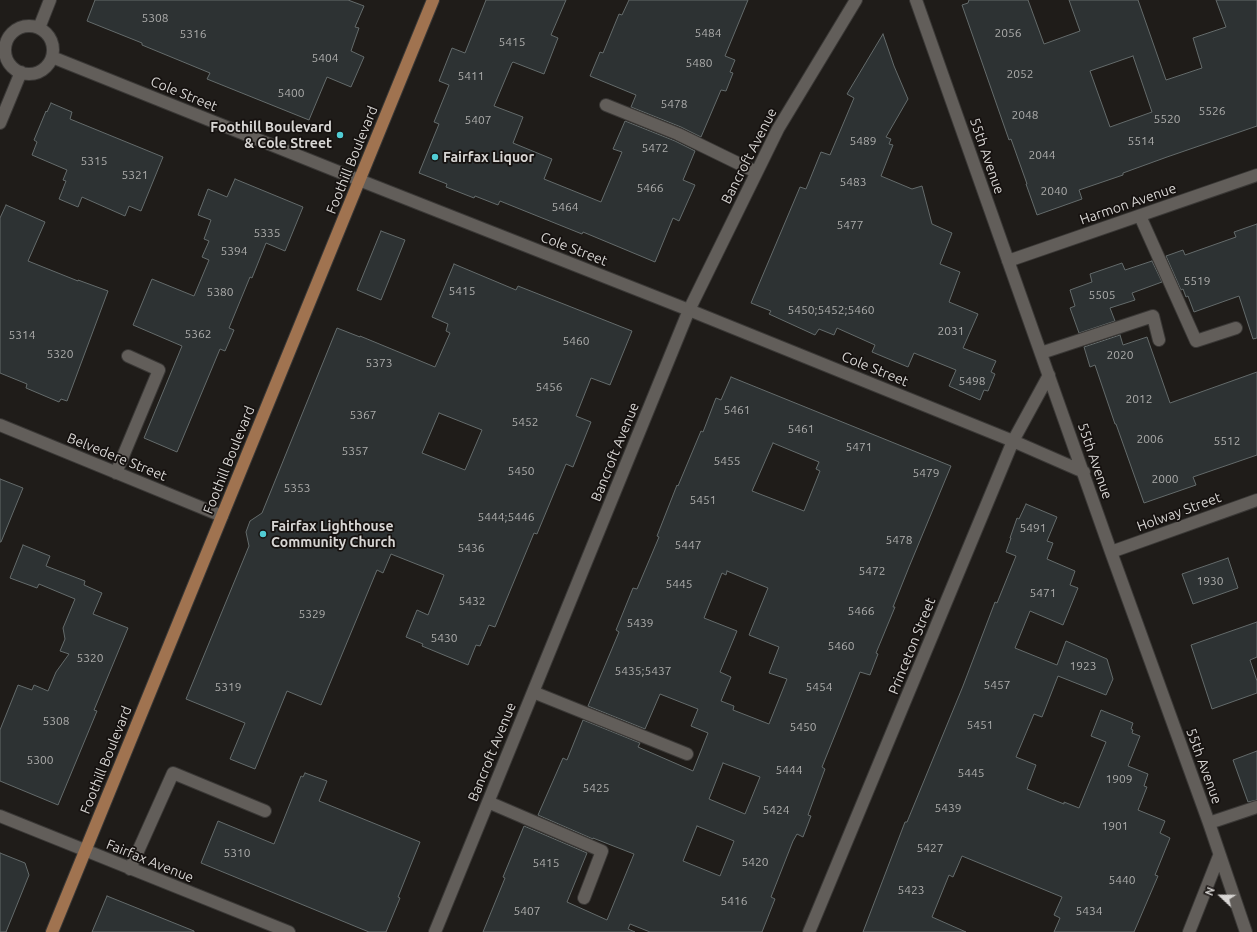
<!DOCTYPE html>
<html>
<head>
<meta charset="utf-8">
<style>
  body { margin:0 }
  #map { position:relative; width:1257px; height:932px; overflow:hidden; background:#1f1c19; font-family:Ubuntu,sans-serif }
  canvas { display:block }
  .north { position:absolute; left:1201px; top:876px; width:40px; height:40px; -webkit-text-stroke:3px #161210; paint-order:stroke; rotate:292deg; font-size:11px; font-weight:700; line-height:16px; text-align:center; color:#d7d5d3 }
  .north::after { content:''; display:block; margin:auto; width:14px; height:18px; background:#d7d5d3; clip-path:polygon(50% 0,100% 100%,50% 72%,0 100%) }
</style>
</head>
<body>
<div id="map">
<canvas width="1257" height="932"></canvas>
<div class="north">N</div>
</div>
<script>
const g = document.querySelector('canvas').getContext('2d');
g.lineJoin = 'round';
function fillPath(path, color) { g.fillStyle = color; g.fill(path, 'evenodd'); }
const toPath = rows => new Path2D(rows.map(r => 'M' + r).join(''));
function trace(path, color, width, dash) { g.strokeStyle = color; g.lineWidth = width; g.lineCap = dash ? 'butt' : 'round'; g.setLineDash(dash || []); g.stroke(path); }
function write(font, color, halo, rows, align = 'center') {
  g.font = font + ' Ubuntu,sans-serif'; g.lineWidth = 3.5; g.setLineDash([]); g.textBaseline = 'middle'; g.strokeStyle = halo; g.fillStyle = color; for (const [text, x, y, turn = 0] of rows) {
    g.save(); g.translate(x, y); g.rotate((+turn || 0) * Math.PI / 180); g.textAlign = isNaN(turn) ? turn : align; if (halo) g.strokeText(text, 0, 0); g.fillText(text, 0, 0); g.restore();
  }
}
const building = toPath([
  [95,0,348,0,364,6,355,27,359,28,351,51,364,57,351,87,327,77,309,120,207,79,210,73,142,45,142,43,87,21,95,0],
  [486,0,566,0,551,35,558,38,544,74,513,62,512,63,494,106,523,117,513,143,552,159,544,179,601,202,622,152,613,149,625,121,675,141,695,151,683,180,695,185,679,221,673,218,655,262,583,232,582,234,500,201,498,205,475,196,474,198,446,187,447,184,419,173,439,124,434,122,449,85,439,81,452,48,465,53,486,0],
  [629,0,748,0,725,56,735,60,730,72,733,73,726,91,721,90,701,137,681,127,631,107,636,95,590,76,600,52,603,53,619,14,622,15,629,0],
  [969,0,1028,0,1044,44,1080,31,1069,0,1138,0,1166,80,1202,68,1193,38,1226,27,1216,0,1257,0,1257,126,1167,157,1123,173,1123,175,1079,190,1082,199,1037,215,1026,184,1027,184,1011,139,1009,140,962,5,968,3,969,0],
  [1133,56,1152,112,1110,127,1090,71,1133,56],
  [883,34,894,66,908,99,886,137,891,139,889,144,893,145,881,176,912,189,922,186,932,224,952,233,940,264,960,272,949,302,978,314,963,348,996,361,991,372,995,374,988,391,984,390,980,400,949,386,956,370,914,353,908,367,872,352,875,345,837,328,834,335,819,329,815,335,769,314,771,311,751,303,800,187,806,189,821,152,830,155,854,98,847,94,883,34],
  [51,103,72,112,70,119,163,157,141,211,129,206,125,216,82,197,78,207,59,199,66,181,63,180,67,170,32,155,37,142,34,140,46,111,47,112,51,103],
  [235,179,303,207,285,251,266,243,252,278,250,277,229,328,234,330,225,351,220,349,177,452,144,438,182,346,133,325,152,279,194,296,209,260,202,257,209,241,204,239,211,220,198,215,208,189,227,197,235,179],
  [6,205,45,222,28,261,78,281,78,280,108,291,67,401,61,399,59,402,26,388,27,384,0,373,0,218,6,205],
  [1257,224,1257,338,1253,339,1239,296,1194,312,1188,296,1186,297,1183,289,1181,290,1166,256,1183,250,1185,255,1236,237,1234,232,1257,224],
  [381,231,405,240,381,300,357,290,381,231],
  [1152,261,1162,282,1132,293,1135,300,1110,308,1115,321,1079,333,1070,308,1075,306,1070,290,1092,282,1090,274,1122,263,1125,270,1152,261],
  [454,264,516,290,518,286,632,331,610,385,591,378,576,416,591,422,573,467,566,464,537,534,534,533,495,627,489,625,480,646,476,645,468,665,422,646,423,644,406,637,417,610,428,615,444,575,391,554,383,573,377,570,321,705,287,691,255,769,230,759,245,723,186,699,249,546,246,532,250,521,262,513,337,328,360,337,360,336,435,367,450,333,446,331,448,324,432,317,454,264],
  [439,413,482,430,465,470,422,453,439,413],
  [1120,335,1123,345,1147,337,1170,403,1257,372,1257,455,1193,477,1196,485,1144,503,1116,424,1115,424,1095,365,1090,367,1084,347,1120,335],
  [731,377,951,466,909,567,893,607,895,607,876,653,878,654,870,675,860,672,843,715,822,767,825,769,808,815,811,816,803,837,797,834,793,841,771,897,775,899,762,932,650,932,630,924,628,929,635,932,483,932,505,878,503,877,524,826,587,853,567,902,607,920,634,854,593,838,593,839,538,815,563,758,567,760,583,720,640,743,638,747,693,771,708,733,691,726,698,709,660,694,645,729,588,706,619,632,616,630,633,588,637,589,659,537,657,536,677,485,678,486,701,431,703,432,716,398,721,400,731,377],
  [773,443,819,462,816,469,820,471,804,511,752,491,773,443],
  [727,571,768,588,749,635,779,647,769,673,787,679,769,724,733,710,734,706,721,701,731,677,720,672,737,631,704,618,722,573,726,575,727,571],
  [723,763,760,777,745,814,709,799,723,763],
  [697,826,734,841,720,876,683,861,697,826],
  [0,479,23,488,1,542,0,542,0,479],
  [1026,504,1057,517,1047,541,1053,543,1047,559,1075,571,1070,585,1078,588,1063,625,1030,611,1015,648,1057,665,1066,641,1107,659,1113,679,1106,695,1058,676,1042,717,1034,714,1016,757,1036,765,1027,789,1064,804,1064,802,1079,808,1106,742,1091,736,1101,710,1133,723,1131,729,1133,730,1132,733,1140,736,1128,766,1148,774,1144,786,1147,787,1138,810,1165,821,1160,833,1170,838,1155,875,1158,876,1134,932,1054,932,1060,918,1054,915,1062,897,962,856,953,877,949,875,932,917,966,932,863,932,905,822,907,822,963,686,995,602,997,603,1016,556,1006,552,1011,538,1010,538,1017,518,1019,519,1026,504],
  [23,545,50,556,46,566,85,581,84,585,102,593,93,614,128,628,94,710,97,711,58,805,0,781,0,730,18,685,32,690,34,685,48,691,56,672,69,654,60,651,65,639,63,628,75,599,39,584,37,588,10,578,23,545],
  [1228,558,1238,588,1193,604,1182,574,1228,558],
  [1257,622,1257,657,1250,660,1257,681,1257,693,1212,709,1191,645,1257,622],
  [1257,751,1257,800,1248,802,1233,760,1257,751],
  [305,773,327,781,319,801,420,842,398,897,400,898,386,932,369,932,201,863,218,821,274,844,301,776,303,777,305,773],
  [0,853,25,863,29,875,6,932,0,932,0,853],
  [107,896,194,931,194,932,92,932,107,896]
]);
const minor = toPath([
  [916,0,1111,552,1209,823,1246,932],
  '5 50a24 24 0 1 1 48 0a24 24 0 1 1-48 0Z',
  [39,28,50,0],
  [52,57,359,180,689,310,1013,441,1084,472],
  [606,105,678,134,756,172],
  [0,123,21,72],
  [1140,216,1196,341,1236,328],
  [1008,261,1257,175],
  [1041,353,1153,316,1159,340],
  [0,425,222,516],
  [116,473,159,370,128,356],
  [1111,552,1257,500],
  [533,692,687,754],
  [488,802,602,851,584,898],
  [0,816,289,932],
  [1209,823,1257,807],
  [130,869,173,773,265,811],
  [435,932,689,310,778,129,856,0],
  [809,932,1013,441,1049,375],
  [1189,932,1219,856]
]);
const major = toPath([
  [52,932,433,0]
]);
const markers = [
  [340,135,4,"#51ccd4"],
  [435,157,4,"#51ccd4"],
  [263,534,4,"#51ccd4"]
];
const numberNames = [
  ["5308",155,18],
  ["5484",708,33],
  ["2056",1008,33],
  ["5316",193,34],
  ["5415",512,42],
  ["5404",325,58],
  ["5480",699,63],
  ["2052",1020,74],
  ["5411",471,76],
  ["5400",291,93],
  ["5478",674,104],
  ["5526",1212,111],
  ["2048",1025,115],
  ["5520",1167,119],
  ["5407",478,120],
  ["5489",863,141],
  ["5514",1141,141],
  ["5472",655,148],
  ["2044",1042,155],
  ["5315",94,161],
  ["5321",135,175],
  ["5483",853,182],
  ["5466",650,188],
  ["2040",1054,191],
  ["5464",565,207],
  ["5477",850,225],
  ["5335",267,233],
  ["5394",234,251],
  ["5519",1197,281],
  ["5415",462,291],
  ["5380",220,292],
  ["5505",1102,295],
  ["5450;5452;5460",831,310],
  ["2031",951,331],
  ["5362",198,334],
  ["5314",22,335],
  ["5460",576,341],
  ["5320",60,354],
  ["2020",1120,355],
  ["5373",379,363],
  ["5498",972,381],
  ["5456",549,387],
  ["2012",1139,399],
  ["5461",737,410],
  ["5367",363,415],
  ["5452",525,422],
  ["5461",801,429],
  ["2006",1150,439],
  ["5512",1227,441],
  ["5471",859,447],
  ["5357",355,451],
  ["5455",727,461],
  ["5450",521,471],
  ["5479",926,473],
  ["2000",1165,479],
  ["5353",297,488],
  ["5451",703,500],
  ["5444;5446",506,517],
  ["5491",1033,528],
  ["5478",899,540],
  ["5447",688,545],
  ["5436",471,548],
  ["5472",872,571],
  ["1930",1210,581],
  ["5445",679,584],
  ["5471",1043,593],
  ["5432",472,601],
  ["5466",861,611],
  ["5329",312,614],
  ["5439",640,623],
  ["5430",444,638],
  ["5460",841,646],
  ["5320",90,658],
  ["1923",1083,666],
  ["5435;5437",643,671],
  ["5457",997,685],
  ["5319",228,687],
  ["5454",819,687],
  ["5308",56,721],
  ["5451",980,725],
  ["5450",803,727],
  ["5300",40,760],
  ["5444",789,770],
  ["5445",971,773],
  ["1909",1119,779],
  ["5425",596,788],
  ["5439",948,808],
  ["5424",776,810],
  ["1901",1115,826],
  ["5427",930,848],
  ["5310",237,853],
  ["5420",755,862],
  ["5415",546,863],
  ["5440",1122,880],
  ["5423",911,890],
  ["5416",734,901],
  ["5407",527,911],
  ["5434",1089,911]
];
const streetNames = [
  ["Cole Street",184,94,22],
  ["Bancroft Avenue",749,156,-63],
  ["55th Avenue",987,156,71],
  ["Foothill Boulevard",352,160,-68],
  ["Harmon Avenue",1128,204,-19],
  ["Cole Street",574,249,21],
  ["Cole Street",875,369,22],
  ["Bancroft Avenue",615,452,-68],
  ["Belvedere Street",117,457,22],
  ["Foothill Boulevard",229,460,-68],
  ["55th Avenue",1095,461,71],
  ["Holway Street",1179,512,-20],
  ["Princeton Street",912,646,-68],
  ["Bancroft Avenue",492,752,-68],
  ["Foothill Boulevard",106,760,-68],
  ["55th Avenue",1204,766,70],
  ["Fairfax Avenue",150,861,22]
];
const poiNames = [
  ["Foothill Boulevard",332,127,"right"],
  ["& Cole Street",332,143,"right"],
  ["Fairfax Liquor",443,157],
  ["Fairfax Lighthouse",271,526],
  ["Community Church",271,542]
];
fillPath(building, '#2d3233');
trace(building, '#646b6b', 1);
trace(minor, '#3a3836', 14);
trace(major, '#3a3836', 14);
trace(minor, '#625e5a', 12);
trace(major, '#a07350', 12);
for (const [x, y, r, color] of markers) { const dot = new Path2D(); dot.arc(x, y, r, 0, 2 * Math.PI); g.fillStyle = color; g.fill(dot); trace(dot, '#161210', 1.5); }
write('12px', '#acacab', null, numberNames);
write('14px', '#d7d5d3', '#161210', streetNames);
write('bold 14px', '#d7d5d3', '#161210', poiNames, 'left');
</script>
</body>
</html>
